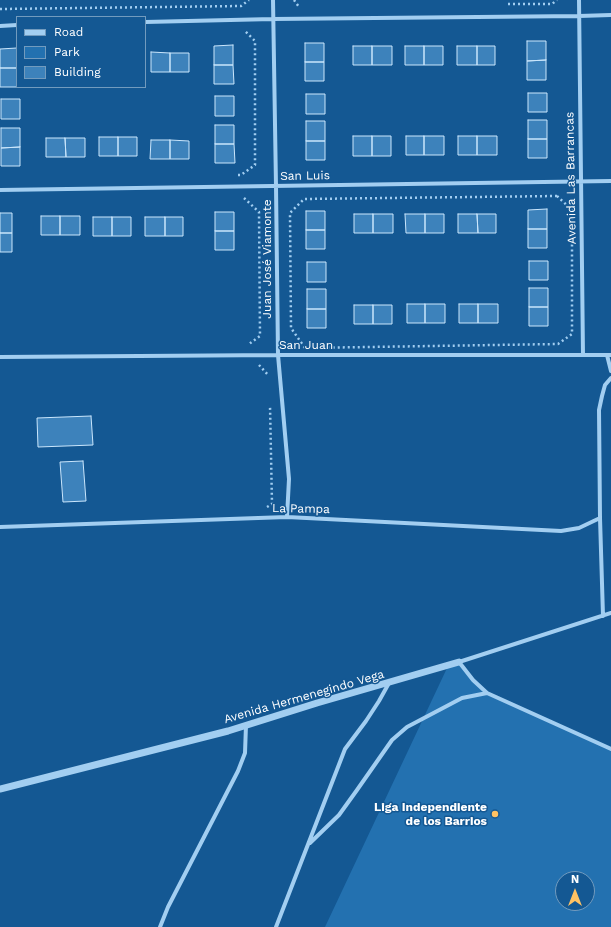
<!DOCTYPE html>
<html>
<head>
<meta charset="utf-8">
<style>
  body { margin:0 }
  #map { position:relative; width:611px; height:927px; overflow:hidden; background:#145893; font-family:"Work Sans",sans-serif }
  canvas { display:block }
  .legend { position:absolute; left:16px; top:16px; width:130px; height:72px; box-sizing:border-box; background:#145893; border:1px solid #729bbe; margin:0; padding:5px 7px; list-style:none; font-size:12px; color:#fff }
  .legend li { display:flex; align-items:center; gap:8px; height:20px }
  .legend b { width:20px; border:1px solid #729bbe }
  .north { position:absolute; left:555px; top:871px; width:40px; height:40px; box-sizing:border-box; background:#145893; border:1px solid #729bbe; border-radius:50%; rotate:0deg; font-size:11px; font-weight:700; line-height:16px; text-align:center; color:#fff }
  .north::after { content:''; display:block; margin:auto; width:14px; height:18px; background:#ffc263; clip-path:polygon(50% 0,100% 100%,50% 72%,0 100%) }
</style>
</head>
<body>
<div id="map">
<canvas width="611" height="927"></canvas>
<ul class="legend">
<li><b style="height:5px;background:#a2cef1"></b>Road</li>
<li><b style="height:11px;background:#2371b0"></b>Park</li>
<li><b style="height:11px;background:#3d82bb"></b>Building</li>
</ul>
<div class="north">N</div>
</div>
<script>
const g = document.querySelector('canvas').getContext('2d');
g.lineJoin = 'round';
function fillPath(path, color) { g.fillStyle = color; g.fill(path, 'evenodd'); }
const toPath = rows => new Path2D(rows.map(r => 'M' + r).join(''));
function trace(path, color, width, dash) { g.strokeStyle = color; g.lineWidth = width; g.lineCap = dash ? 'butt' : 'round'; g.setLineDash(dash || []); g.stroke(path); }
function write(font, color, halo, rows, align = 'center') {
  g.font = font + ' "Work Sans",sans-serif'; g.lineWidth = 3; g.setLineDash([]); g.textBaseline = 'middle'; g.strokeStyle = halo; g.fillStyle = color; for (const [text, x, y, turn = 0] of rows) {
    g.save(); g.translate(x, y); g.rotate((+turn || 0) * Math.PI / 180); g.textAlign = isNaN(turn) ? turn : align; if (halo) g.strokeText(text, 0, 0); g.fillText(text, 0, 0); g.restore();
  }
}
const green = toPath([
  [459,662,487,693,611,749,611,927,325,927,448,666],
  [563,879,587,879,587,903,563,903]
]);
const building = toPath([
  [527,41,546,41,546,60,527,61,527,41],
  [305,43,324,43,324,62,305,62,305,43],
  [233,45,233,65,214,65,214,46,233,45],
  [353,46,372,46,372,65,353,65,353,46],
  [372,46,392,46,392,65,372,65,372,46],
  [405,46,424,46,424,65,405,65,405,46],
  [424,46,443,46,443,65,424,65,424,46],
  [457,46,477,46,477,65,457,65,457,46],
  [477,46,495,46,495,65,477,65,477,46],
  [17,48,17,68,0,68,0,49,17,48],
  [151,52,170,53,170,72,151,72,151,52],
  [170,53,189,53,189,72,170,72,170,53],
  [546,60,546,80,527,80,527,61,546,60],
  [305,62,324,62,324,81,305,81,305,62],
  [214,65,233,65,234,84,214,84,214,65],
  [0,68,17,68,17,87,0,87,0,68],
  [528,93,547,93,547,112,528,112,528,93],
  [306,94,325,94,325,114,306,114,306,94],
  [215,96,234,96,234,116,215,116,215,96],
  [1,99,20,99,20,119,1,119,1,99],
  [528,120,547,120,547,139,528,139,528,120],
  [306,121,325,121,325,141,306,141,306,121],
  [215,125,234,125,234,144,215,144,215,125],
  [1,128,20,128,20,147,1,148,1,128],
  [353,136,372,136,372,156,353,156,353,136],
  [372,136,391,136,391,156,372,156,372,136],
  [406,136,424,136,424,155,406,155,406,136],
  [424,136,444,136,444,155,424,155,424,136],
  [458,136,477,136,477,155,458,155,458,136],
  [477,136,497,136,497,155,477,155,477,136],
  [99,137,118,137,118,156,99,156,99,137],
  [118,137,137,137,137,156,118,156,118,137],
  [46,138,65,138,66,157,46,157,46,138],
  [65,138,85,138,85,157,66,157,65,138],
  [528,139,547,139,547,158,528,158,528,139],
  [151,140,170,140,170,159,150,159,151,140],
  [170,140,189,141,189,159,170,159,170,140],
  [306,141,325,141,325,160,306,160,306,141],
  [215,144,234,144,235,163,215,163,215,144],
  [20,147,20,166,1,166,1,148,20,147],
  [547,209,547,229,528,229,528,210,547,209],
  [306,211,325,211,325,230,306,230,306,211],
  [215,212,234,212,234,231,215,231,215,212],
  [0,213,12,213,12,233,0,233,0,213],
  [354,214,373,214,373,233,354,233,354,214],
  [373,214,393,214,393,233,373,233,373,214],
  [405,214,425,214,425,233,406,233,405,214],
  [425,214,444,214,444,233,425,233,425,214],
  [458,214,477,214,478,233,458,233,458,214],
  [477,214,496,214,496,233,478,233,477,214],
  [41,216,60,216,60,235,41,235,41,216],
  [60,216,80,216,80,235,60,235,60,216],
  [93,217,112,217,112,236,93,236,93,217],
  [112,217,131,217,131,236,112,236,112,217],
  [145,217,165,217,165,236,145,236,145,217],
  [165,217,183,217,183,236,165,236,165,217],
  [528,229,547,229,547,248,528,248,528,229],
  [306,230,325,230,325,249,306,249,306,230],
  [215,231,234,231,234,250,215,250,215,231],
  [0,233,12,233,12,252,0,252,0,233],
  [529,261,548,261,548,280,529,280,529,261],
  [307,262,326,262,326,282,307,282,307,262],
  [529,288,548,288,548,307,529,307,529,288],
  [307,289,326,289,326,309,307,309,307,289],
  [407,304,425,304,425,323,407,323,407,304],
  [425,304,445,304,445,323,425,323,425,304],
  [459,304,478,304,478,323,459,323,459,304],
  [478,304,498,304,498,323,478,323,478,304],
  [354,305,373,305,373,324,354,324,354,305],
  [373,305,392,305,392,324,373,324,373,305],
  [529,307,548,307,548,326,529,326,529,307],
  [307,309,326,309,326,328,307,328,307,309],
  [91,416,93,445,38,447,37,418,91,416],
  [83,461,86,501,63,502,60,462,83,461]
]);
const path = toPath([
  [294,0,299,7],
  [508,4,552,4,557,0],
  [0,9,241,6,249,0],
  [238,175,241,175,255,165,255,41,244,30],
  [557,196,572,210,572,334,558,344,305,348,291,328,290,213,304,199,557,196],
  [244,198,259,212,260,336,249,344],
  [259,365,269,376],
  [267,507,272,504,270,405]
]);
const minor = toPath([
  [273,0,276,186,278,355,289,479,287,517],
  [579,0,583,355],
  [145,22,273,19,579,16,611,15],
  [0,26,17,25],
  [0,190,611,181],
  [607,355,611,371],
  [0,357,278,355,611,355],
  [0,527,287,517,561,531,579,528,600,518],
  [611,613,459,662,473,680,487,693,611,749],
  [603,616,600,518,599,410,602,396,605,385,611,378],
  [310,843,339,815,357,790,392,740,407,727,462,698,487,693],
  [160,927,168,907,238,771,245,753,246,725],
  [276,927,345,749,366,721,379,701,389,683]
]);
const tertiary = toPath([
  [0,789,228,731,317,703,459,662]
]);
const markers = [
  [495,814,4,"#ffc263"]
];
const streetNames = [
  ["San Luis",305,176,-1],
  ["Avenida Las Barrancas",571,178,-91],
  ["Juan José Viamonte",267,259,-90],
  ["San Juan",306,345],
  ["La Pampa",301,509,1],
  ["Avenida Hermenegindo Vega",304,697,-16]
];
const poiNames = [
  ["Liga Independiente",487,807],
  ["de los Barrios",487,821]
];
fillPath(green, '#2371b0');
fillPath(building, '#3d82bb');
trace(building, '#cae6fc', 1);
trace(path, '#a2cef1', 2.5, [2, 3]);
trace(minor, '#a2cef1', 4);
trace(tertiary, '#a2cef1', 7);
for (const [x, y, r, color] of markers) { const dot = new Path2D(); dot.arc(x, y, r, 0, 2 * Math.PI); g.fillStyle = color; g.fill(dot); trace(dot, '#145893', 1.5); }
write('12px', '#fff', '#145893', streetNames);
write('bold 12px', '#fff', '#145893', poiNames, 'right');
</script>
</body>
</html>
